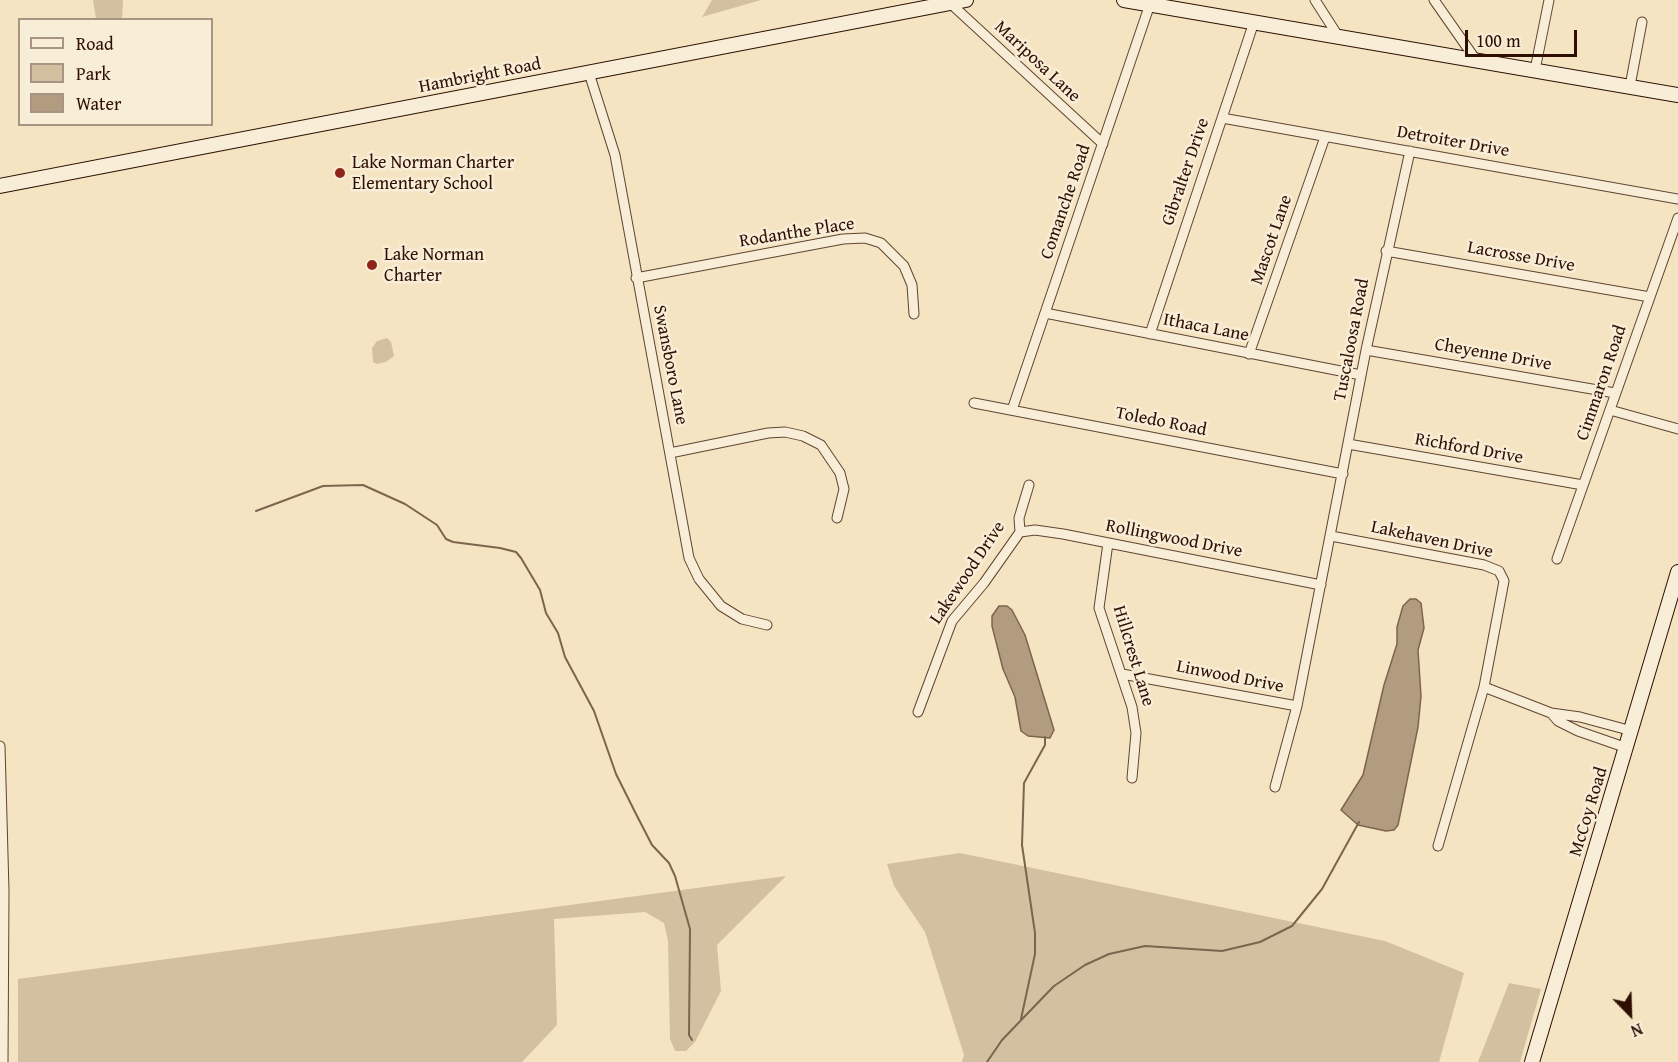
<!DOCTYPE html>
<html>
<head>
<meta charset="utf-8">
<style>
  body { margin:0 }
  #map { position:relative; width:1678px; height:1062px; overflow:hidden; background:#f5e4c1; font-family:"Gentium Book Plus",serif }
  canvas { display:block }
  .legend { position:absolute; left:18px; top:18px; width:195px; height:108px; box-sizing:border-box; background:#f8edd7; border:2px solid #a79482; margin:0; padding:8px 10px; list-style:none; font-size:18px; color:#2e0f02 }
  .legend li { display:flex; align-items:center; gap:12px; height:30px }
  .legend b { width:30px; border:2px solid #a79482 }
  .north { position:absolute; left:1600px; top:984px; width:60px; height:60px; -webkit-text-stroke:4px #f8edd7; paint-order:stroke; rotate:157deg; font-size:16px; font-weight:700; line-height:24px; text-align:center; color:#2e0f02 }
  .north::after { content:''; display:block; margin:auto; width:21px; height:27px; background:#2e0f02; clip-path:polygon(50% 0,100% 100%,50% 72%,0 100%) }
  .scale { position:absolute; left:1465px; top:30px; width:112px; height:27px; box-sizing:border-box; border:3px solid #2e0f02; border-top:0; padding-left:8px; font-size:18px; line-height:21px; white-space:nowrap; color:#2e0f02; -webkit-text-stroke:4px #f8edd7; paint-order:stroke }
</style>
</head>
<body>
<div id="map">
<canvas width="1678" height="1062"></canvas>
<ul class="legend">
<li><b style="height:8px;background:#f8edd7"></b>Road</li>
<li><b style="height:16px;background:#d3c0a1"></b>Park</li>
<li><b style="height:16px;background:#b19c80"></b>Water</li>
</ul>
<div class="north">N</div>
<div class="scale">100 m</div>
</div>
<script>
const g = document.querySelector('canvas').getContext('2d');
g.lineJoin = 'round';
function fillPath(path, color) { g.fillStyle = color; g.fill(path, 'evenodd'); }
const toPath = rows => new Path2D(rows.map(r => 'M' + r).join(''));
function trace(path, color, width, dash) { g.strokeStyle = color; g.lineWidth = width; g.lineCap = dash ? 'butt' : 'round'; g.setLineDash(dash || []); g.stroke(path); }
function write(font, color, halo, rows, align = 'center') {
  g.font = font + ' "Gentium Book Plus",serif'; g.lineWidth = 5; g.setLineDash([]); g.textBaseline = 'middle'; g.strokeStyle = halo; g.fillStyle = color; for (const [text, x, y, turn = 0] of rows) {
    g.save(); g.translate(x, y); g.rotate((+turn || 0) * Math.PI / 180); g.textAlign = isNaN(turn) ? turn : align; if (halo) g.strokeText(text, 0, 0); g.fillText(text, 0, 0); g.restore();
  }
}
const green = toPath([
  [93,0,123,0,122,19,96,19],
  [712,0,761,0,702,17],
  [387,338,391,342,394,356,386,362,377,364,373,362,372,348,377,341],
  [960,853,1385,941,1464,973,1439,1062,962,1062,964,1055,925,932,894,886,887,864],
  [786,876,717,945,721,991,695,1042,686,1051,675,1051,670,1039,668,941,664,923,645,912,554,919,557,1025,522,1062,18,1062,18,979],
  [1509,983,1541,989,1520,1062,1478,1062]
]);
const water = toPath([
  [1410,599,1416,599,1421,603,1424,628,1418,650,1421,696,1418,727,1398,825,1394,830,1386,831,1358,825,1341,810,1363,775,1384,685,1397,644,1397,627,1403,606,1410,599],
  [999,606,1007,606,1012,610,1025,635,1054,730,1050,738,1028,736,1021,731,1015,697,1003,669,992,626,992,616,999,606]
]);
const stream = toPath([
  [256,511,323,486,363,485,405,504,437,525,446,539,453,542,500,548,516,552,521,558,540,590,546,613,558,633,565,657,594,711,616,774,636,814,652,845,669,863,675,876,690,929,689,1035,692,1040],
  [1021,1019,1035,954,1035,933,1022,845,1024,783,1045,745,1045,737],
  [987,1062,1002,1040,1054,986,1085,965,1109,954,1145,946,1222,951,1260,942,1292,926,1322,889,1359,822]
]);
const minor = toPath([
  [1315,0,1338,36],
  [1434,0,1476,60],
  [950,3,1103,144],
  [1535,70,1549,0],
  [589,73,615,155,689,558,699,579,721,606,742,619,767,625],
  [1630,86,1642,22],
  [1222,118,1678,199],
  [1386,251,1650,297],
  [636,278,843,239,865,238,881,243,904,266,912,285,914,314],
  [1045,313,1361,375],
  [1150,334,1254,22],
  [1366,350,1615,393],
  [1249,354,1325,137],
  [974,403,1343,474],
  [1012,410,1150,4],
  [1610,410,1678,429],
  [1348,444,1583,485],
  [670,453,768,433,785,432,803,436,821,445,840,473,844,489,837,518],
  [1020,532,1035,530,1063,534,1321,585],
  [1331,536,1484,565,1499,571,1504,581,1484,687,1438,846],
  [1108,543,1099,608,1132,707,1136,733,1132,778],
  [1557,559,1678,218],
  [1122,674,1297,706],
  [1484,687,1551,713,1580,717,1632,731],
  [918,712,952,621,984,583,1020,532,1019,518,1029,485],
  [1551,713,1558,721,1578,731,1627,748],
  [0,746,4,891,3,1062],
  [1275,787,1297,706,1366,350,1410,151]
]);
const secondary = toPath([
  [1124,0,1678,95],
  [0,186,966,0],
  [1532,1062,1678,572]
]);
const markers = [
  [340,173,6,"#8f2418"],
  [372,265,6,"#8f2418"]
];
const streetNames = [
  ["Mariposa Lane",1037,62,43],
  ["Hambright Road",480,76,-11],
  ["Detroiter Drive",1453,142,10],
  ["Gibralter Drive",1186,172,-71],
  ["Comanche Road",1066,202,-71],
  ["Rodanthe Place",797,233,-9],
  ["Mascot Lane",1272,240,-71],
  ["Lacrosse Drive",1521,257,10],
  ["Ithaca Lane",1206,328,11],
  ["Tuscaloosa Road",1352,340,-79],
  ["Cheyenne Drive",1493,355,10],
  ["Swansboro Lane",670,365,79],
  ["Cimmaron Road",1602,383,-71],
  ["Toledo Road",1161,422,11],
  ["Richford Drive",1469,449,10],
  ["Rollingwood Drive",1174,539,11],
  ["Lakehaven Drive",1432,540,12],
  ["Lakewood Drive",968,573,-56],
  ["Hillcrest Lane",1133,656,73],
  ["Linwood Drive",1230,677,11],
  ["McCoy Road",1589,812,-73]
];
const poiNames = [
  ["Lake Norman Charter",352,163],
  ["Elementary School",352,184],
  ["Lake Norman",384,255],
  ["Charter",384,276]
];
fillPath(green, '#d3c0a1');
fillPath(water, '#b19c80');
trace(water, '#7d644e', 1.5);
trace(stream, '#7d644e', 2);
trace(minor, '#604432', 11);
trace(secondary, '#2e0f02', 16);
trace(minor, '#f8edd7', 9);
trace(secondary, '#f8edd7', 14);
for (const [x, y, r, color] of markers) { const dot = new Path2D(); dot.arc(x, y, r, 0, 2 * Math.PI); g.fillStyle = color; g.fill(dot); trace(dot, '#f8edd7', 2); }
write('18px', '#2e0f02', '#f8edd7', streetNames);
write('18px', '#2e0f02', '#f8edd7', poiNames, 'left');
</script>
</body>
</html>
